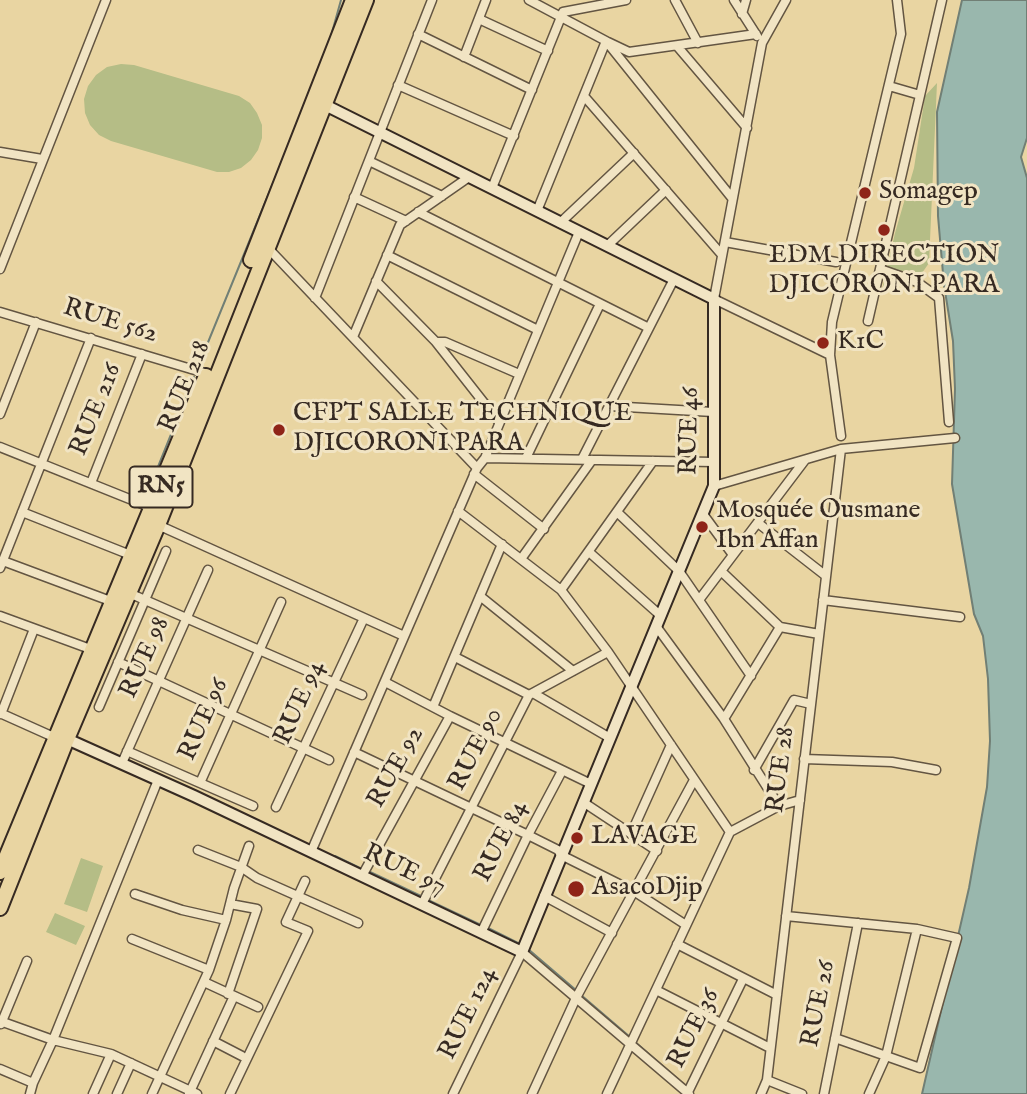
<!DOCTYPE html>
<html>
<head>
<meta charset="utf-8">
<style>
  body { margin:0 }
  canvas { display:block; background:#e9d5a2 }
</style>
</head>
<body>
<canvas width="1027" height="1094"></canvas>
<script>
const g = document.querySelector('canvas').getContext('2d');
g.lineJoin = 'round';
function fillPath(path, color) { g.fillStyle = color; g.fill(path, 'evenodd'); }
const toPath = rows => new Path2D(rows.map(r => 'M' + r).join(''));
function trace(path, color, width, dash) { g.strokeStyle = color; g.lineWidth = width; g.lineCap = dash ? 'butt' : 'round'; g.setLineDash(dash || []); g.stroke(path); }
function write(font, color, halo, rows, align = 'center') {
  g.font = font + ' "IM FELL English",serif'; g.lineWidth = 6; g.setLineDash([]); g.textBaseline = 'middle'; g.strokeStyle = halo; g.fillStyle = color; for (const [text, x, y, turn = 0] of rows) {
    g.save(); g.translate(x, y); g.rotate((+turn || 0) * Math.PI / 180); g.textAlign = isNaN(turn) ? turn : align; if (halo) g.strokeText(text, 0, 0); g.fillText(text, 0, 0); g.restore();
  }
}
const green = toPath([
  [121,64,134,65,239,96,250,103,257,113,262,125,262,138,258,150,251,160,241,168,229,172,217,172,111,141,99,135,90,125,85,113,84,99,88,86,96,75,107,67],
  [937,83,929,263,922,273,882,290,895,233,914,168,925,96],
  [81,858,103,866,87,912,64,904],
  [55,913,85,926,76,945,46,932]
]);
const water = toPath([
  [962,0,1027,0,1027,138,1021,157,1027,178,1027,1094,922,1094,969,888,987,787,990,741,988,679,983,636,974,614,952,484,955,389,953,341,944,285,938,216,937,112,962,0]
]);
const stream = toPath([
  [331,36,341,0],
  [202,357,287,149],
  [153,479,194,377],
  [335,856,362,869],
  [368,871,423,897],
  [428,900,483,926],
  [488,928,520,944],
  [528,949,577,991],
  [581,995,630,1037],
  [634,1041,688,1088]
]);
const street = toPath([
  [529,0,606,41,732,198],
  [675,0,698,43],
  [734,0,757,36],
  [786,0,762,43,714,299,830,355],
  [742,14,746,0],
  [479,19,548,51],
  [418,34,532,90],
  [608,42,629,52,756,34],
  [677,46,747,128],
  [464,57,486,0],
  [398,85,514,136],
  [889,86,920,95],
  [584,96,722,255],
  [0,152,42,159],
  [369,161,442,196],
  [492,188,563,12,626,0],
  [354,197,406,221],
  [537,211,606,41],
  [418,212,649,328],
  [560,223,634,153],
  [725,242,836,262],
  [607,246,666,190],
  [267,247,477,468],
  [387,255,538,330],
  [0,269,106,0],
  [880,269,917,282,939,298,949,422],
  [376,281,436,342,445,342,519,374],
  [315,298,432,0],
  [0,312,208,374],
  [868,321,942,0],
  [353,337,400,225,469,177],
  [436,342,499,422],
  [609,406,713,412],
  [0,414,36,322],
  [841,436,830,355,832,322,901,34,897,0],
  [0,447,152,508],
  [485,458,714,462],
  [526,458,600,304],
  [582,459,674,279],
  [474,474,544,529],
  [91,483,142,354],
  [714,486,841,449,955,438],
  [458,511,561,590,608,652,730,832],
  [22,512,133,556],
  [617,512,679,571,751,676],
  [703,514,733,555],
  [758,523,826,576],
  [158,525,404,636],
  [589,552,661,616],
  [521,559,592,460],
  [3,561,113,602],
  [0,568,91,338],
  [721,571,780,627,819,634],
  [561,590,653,461],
  [129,593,362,695],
  [480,596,573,671],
  [699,600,805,460],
  [823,600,960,617],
  [0,616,93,650],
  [656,626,724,719,779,806],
  [455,657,529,695],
  [118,662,329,760],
  [385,682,450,716,591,784],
  [533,693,610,738],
  [99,707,166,551],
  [433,707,502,544],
  [0,713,58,739],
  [1,714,34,629],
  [724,719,780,627],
  [127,751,200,783,281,602],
  [354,752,528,835,558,850,561,855,635,892,686,925],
  [804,759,892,762,936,770],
  [122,763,208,570],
  [754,770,794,700,811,704],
  [200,783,253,806],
  [583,802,657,851],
  [276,807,364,618],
  [631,834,671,745],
  [198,850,241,867,257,878,358,923],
  [311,852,477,468,485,458,579,232],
  [362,876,450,716],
  [135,894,182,910,226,920,234,888,249,846],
  [544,896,612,933],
  [422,904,529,695,608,652],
  [786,916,917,929,957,938,920,1068,835,1038],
  [481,933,528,835,562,771],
  [132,939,209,970],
  [677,944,777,995],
  [204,982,258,1007],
  [656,990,770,1048],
  [228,994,257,909,230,904],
  [0,1021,53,1040,111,1054,197,1094],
  [1,1024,27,961],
  [213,1041,242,1056],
  [0,1069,33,1083],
  [767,1080,802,1094],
  [30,1094,33,1083,53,1040,158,780],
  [93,1094,111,1054],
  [117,1094,131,1063],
  [152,1094,209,970,226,920],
  [189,1094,234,996],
  [230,1094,308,931,286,922,305,881],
  [453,1094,522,952,689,1094],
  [532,1094,576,998,694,780],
  [607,1094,730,832,779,806,800,800],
  [687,1094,743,979],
  [761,1094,767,1080,841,449],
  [824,1094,858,923],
  [869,1094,886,1056,917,929]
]);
const secondary = toPath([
  [67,739,194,796,522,952,714,486,714,299,319,102]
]);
const highway = toPath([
  [251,260,353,0],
  [0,872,206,376],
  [0,908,67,739,158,525,366,0]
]);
const markers = [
  [865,193,7,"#8f2418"],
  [884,230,7,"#8f2418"],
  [823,343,7,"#8f2418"],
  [279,430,7,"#8f2418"],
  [702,527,7,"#8f2418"],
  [577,838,7,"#8f2418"],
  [576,889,9,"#8f2418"]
];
const shields = [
  [161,487,63]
];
const shieldNames = [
  ["RN5",161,487]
];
const poiNames = [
  ["Somagep",879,193],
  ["EDM DIRECTION",884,257,"center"],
  ["DJICORONI PARA",884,287,"center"],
  ["K1C",837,343],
  ["CFPT SALLE TECHNIQUE",293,415],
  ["DJICORONI PARA",293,445],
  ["Mosquée Ousmane",716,512],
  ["Ibn Affan",716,542],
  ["LAVAGE",591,838],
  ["AsacoDjip",592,889]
];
const streetNames = [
  ["RUE 562",110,322,17],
  ["RUE 218",186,387,-68],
  ["RUE 216",97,410,-68],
  ["RUE 46",691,431,-89],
  ["RUE 98",146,658,-66],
  ["RUE 94",301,703,-66],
  ["RUE 96",205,720,-66],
  ["RUE 90",477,750,-63],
  ["RUE 92",397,768,-61],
  ["RUE 28",782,770,-83],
  ["RUE 84",502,842,-63],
  ["RUE 97",404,871,25],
  ["RUE 26",820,1004,-79],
  ["RUE 124",469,1014,-64],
  ["RUE 36",695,1029,-64]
];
fillPath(green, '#b5bd86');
fillPath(water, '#99b7ad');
trace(water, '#717f75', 2);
trace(stream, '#717f75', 2);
trace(street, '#635542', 11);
trace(secondary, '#362a22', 14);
trace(highway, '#362a22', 18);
trace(street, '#f1e4c3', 8);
trace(secondary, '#f1e4c3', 10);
trace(highway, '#e9d5a2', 14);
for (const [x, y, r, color] of markers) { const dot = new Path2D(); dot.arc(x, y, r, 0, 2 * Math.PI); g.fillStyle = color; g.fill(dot); trace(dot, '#f1e4c3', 2.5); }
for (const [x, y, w] of shields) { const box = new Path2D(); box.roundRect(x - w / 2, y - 20.5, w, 41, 5); g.fillStyle = '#f1e4c3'; g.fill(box); trace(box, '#362a22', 2); }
write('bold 24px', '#362a22', null, shieldNames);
write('26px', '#362a22', '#f1e4c3', poiNames, 'left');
write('26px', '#362a22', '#f1e4c3', streetNames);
</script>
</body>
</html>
